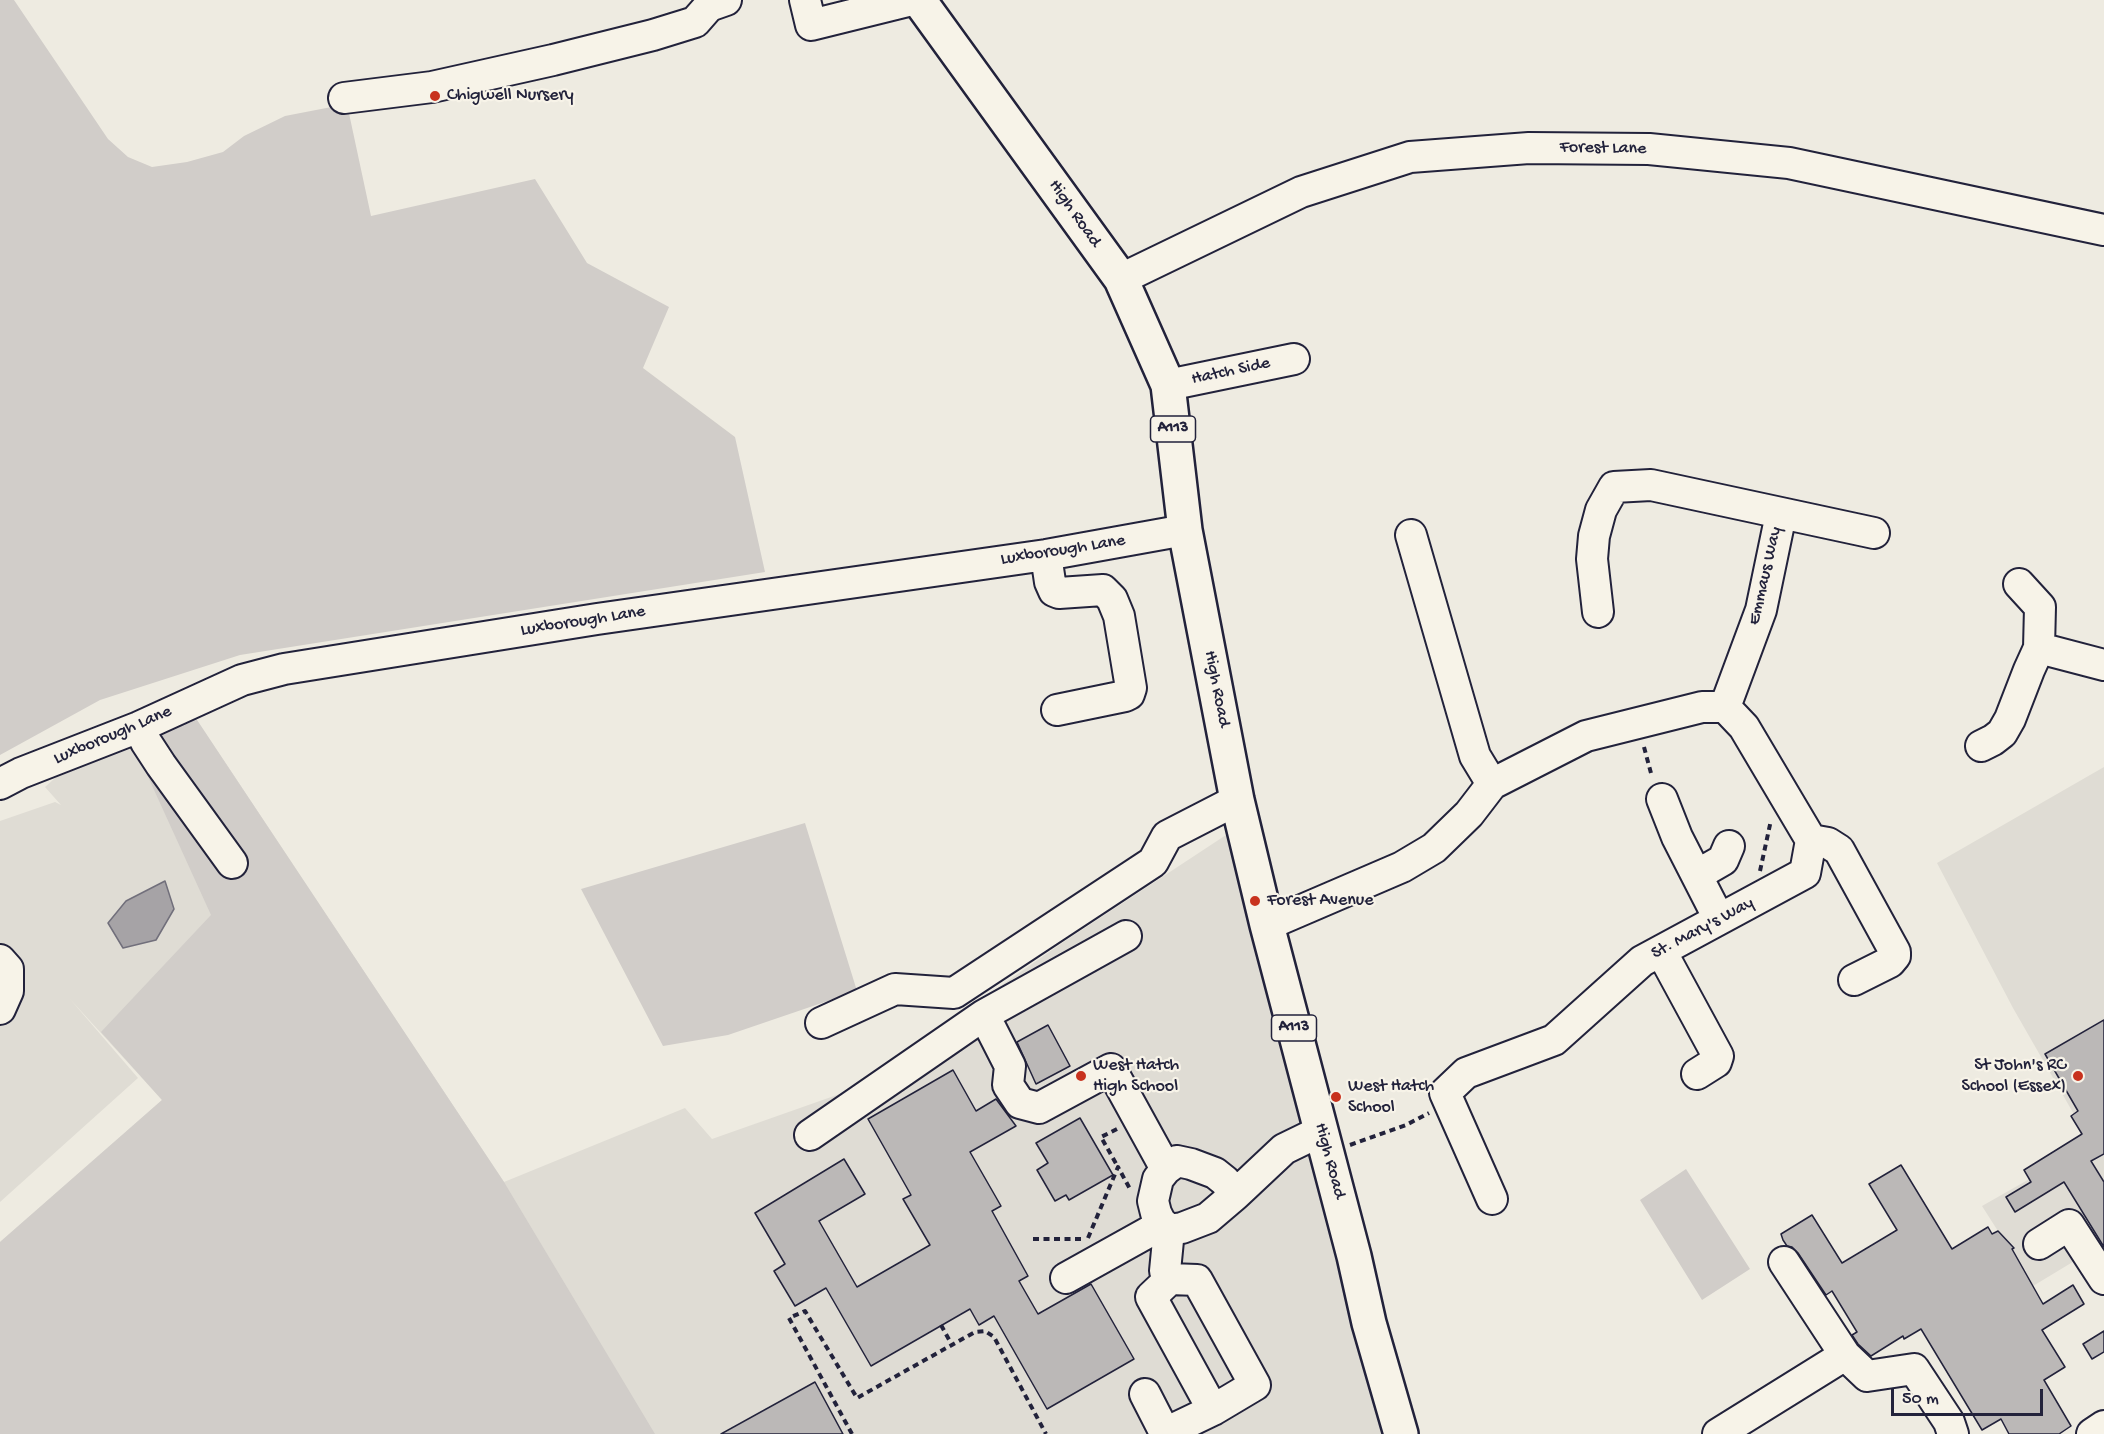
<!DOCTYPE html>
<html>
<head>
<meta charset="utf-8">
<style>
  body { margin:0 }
  #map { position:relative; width:2104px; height:1434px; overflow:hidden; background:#eeebe1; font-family:"Gochi Hand",sans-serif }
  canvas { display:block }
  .scale { position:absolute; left:1891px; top:1389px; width:152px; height:27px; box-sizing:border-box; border:3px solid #22223b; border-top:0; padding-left:8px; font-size:18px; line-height:21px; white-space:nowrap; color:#22223b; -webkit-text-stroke:4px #f7f3e8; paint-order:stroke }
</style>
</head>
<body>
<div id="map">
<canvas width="2104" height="1434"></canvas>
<div class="scale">50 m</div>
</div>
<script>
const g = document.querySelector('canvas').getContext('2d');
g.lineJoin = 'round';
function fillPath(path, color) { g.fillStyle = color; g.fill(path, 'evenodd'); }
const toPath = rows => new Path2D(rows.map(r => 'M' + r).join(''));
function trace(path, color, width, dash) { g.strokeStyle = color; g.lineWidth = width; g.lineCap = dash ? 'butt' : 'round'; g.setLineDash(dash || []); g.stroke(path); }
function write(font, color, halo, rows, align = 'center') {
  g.font = font + ' "Gochi Hand",sans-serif'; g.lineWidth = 4.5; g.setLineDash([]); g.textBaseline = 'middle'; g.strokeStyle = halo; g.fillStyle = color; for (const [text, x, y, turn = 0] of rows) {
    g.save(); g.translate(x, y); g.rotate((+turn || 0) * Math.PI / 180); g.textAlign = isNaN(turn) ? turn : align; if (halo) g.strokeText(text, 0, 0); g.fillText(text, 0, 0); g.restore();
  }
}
const built = toPath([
  [193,714,504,1182,685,1108,712,1139,851,1090,1065,941,1226,835,1385,1434,0,1434,0,1242,162,1100,70,999,138,1078,0,1202,0,821,55,802,61,805,45,787,90,747],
  [2104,767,2104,1284,2086,1254,2033,1286,1982,1206,2091,1144,2013,1008,1937,863]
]);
const green = toPath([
  [0,0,14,0,108,139,128,157,152,167,187,162,223,152,244,136,285,116,347,104,371,216,535,179,587,263,669,307,643,368,735,437,765,572,240,655,100,700,0,755],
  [193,714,504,1182,655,1434,0,1434,0,1242,162,1100,101,1032,211,915,129,735],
  [805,823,857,991,728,1035,663,1046,581,889],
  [1686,1169,1750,1269,1702,1300,1640,1200]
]);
const water = toPath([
  [165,881,174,909,156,940,123,948,108,923,126,901,165,881]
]);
const building = toPath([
  [2104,1020,2104,1154,2091,1161,2104,1182,2104,1247,2064,1182,2015,1212,2006,1197,2031,1182,2024,1170,2082,1134,2071,1116,2078,1111,2045,1054,2104,1020],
  [1048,1025,1070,1066,1036,1084,1017,1042,1048,1025],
  [953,1070,976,1111,996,1099,1016,1126,970,1152,1001,1206,992,1211,1028,1276,1019,1281,1038,1314,1091,1284,1134,1359,1047,1409,994,1316,979,1325,970,1309,871,1366,826,1288,795,1306,774,1271,785,1264,755,1213,844,1159,865,1194,819,1221,857,1287,930,1245,903,1199,911,1195,868,1119,953,1070],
  [1080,1118,1113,1175,1069,1200,1066,1195,1055,1201,1037,1170,1048,1163,1036,1143,1080,1118],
  [1901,1165,1952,1249,1988,1227,1992,1234,1998,1231,2014,1248,2012,1249,2043,1304,2073,1285,2084,1304,2042,1330,2065,1367,2044,1380,2071,1426,2059,1434,2009,1434,2001,1419,1982,1430,1921,1329,1904,1339,1903,1336,1871,1356,1858,1344,1852,1335,1857,1332,1832,1291,1826,1295,1798,1253,1792,1247,1787,1246,1783,1240,1781,1234,1812,1215,1842,1263,1897,1230,1869,1184,1901,1165],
  [2104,1331,2104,1352,2092,1359,2083,1344,2104,1331],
  [815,1382,843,1434,721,1434,815,1382]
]);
const path = toPath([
  [1644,747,1652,777],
  [1760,871,1771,820],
  [1117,1129,1101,1137,1118,1167],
  [1350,1145,1406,1125,1429,1113],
  [1088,1238,1118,1167,1130,1189],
  [1033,1239,1083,1239],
  [941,1325,952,1345],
  [852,1434,789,1318,805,1311,857,1398,975,1332,985,1331,994,1337,1046,1434]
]);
const minor = toPath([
  [805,0,811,25,912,0],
  [344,98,432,87,553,60,653,35,695,22,709,6,726,0],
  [1121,279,1301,192,1410,157,1529,148,1649,149,1789,163,2104,230],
  [1168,385,1294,359],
  [1046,555,1050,582,1054,591,1059,593,1103,590,1112,599,1119,616,1131,688,1129,694,1125,696,1057,710],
  [2019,584,2040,607,2039,648,2104,665],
  [1598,612,1592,559,1594,536,1601,510,1614,487,1651,485,1874,533],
  [1725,707,1761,610,1781,514],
  [139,727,146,742,161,765,232,863],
  [1981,746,1993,740,2002,733,2010,719,2029,670,2039,648],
  [0,784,21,773,139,727,242,680,284,669,597,619,1046,555,1185,530],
  [1492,784,1586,736,1702,707,1725,707],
  [1662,799,1677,837,1719,919],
  [1811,840,1828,843,1839,850,1895,952,1895,956,1890,962,1854,980],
  [1697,875,1723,860,1729,846],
  [1267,925,1402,867,1434,848,1469,814,1492,784,1475,756,1411,535],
  [1661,951,1718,1056,1716,1062,1697,1074],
  [0,960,8,969,8,991,0,1009],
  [984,1015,1126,936],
  [821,1023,895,989,954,993,1153,862,1167,836,1237,800],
  [810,1135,984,1015,1010,1066,1008,1085,1020,1103,1039,1108,1111,1069,1166,1169],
  [1177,1161,1191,1164,1215,1173,1225,1181,1235,1195,1208,1218,1182,1228,1169,1230,1161,1223,1156,1213,1153,1201,1158,1179,1166,1169,1177,1161],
  [1235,1195,1284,1149,1321,1131],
  [1492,1199,1445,1093,1466,1073,1554,1040,1642,961,1805,873,1811,840,1744,727,1725,707],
  [1169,1230,1165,1271,1170,1279],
  [2039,1244,2069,1225,2104,1279],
  [1066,1278,1163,1224],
  [1845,1355,1867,1376,1914,1369,1949,1422,1953,1434],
  [1145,1394,1165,1433,1213,1410,1255,1385,1197,1280,1170,1279,1151,1297,1213,1410],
  [1718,1434,1845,1355,1784,1262],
  [2092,1434,2104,1426]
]);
const major = toPath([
  [919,0,1121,279,1168,385,1185,530,1237,800,1267,925,1354,1256,1369,1323,1401,1434]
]);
const markers = [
  [435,96,6,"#c8321e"],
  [1255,901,6,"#c8321e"],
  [1081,1076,6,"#c8321e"],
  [2078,1076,6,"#c8321e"],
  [1336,1097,6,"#c8321e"]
];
const shields = [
  [1173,429,45],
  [1294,1028,45]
];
const shieldNames = [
  ["A113",1173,429],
  ["A113",1294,1028]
];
const poiNames = [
  ["Chigwell Nursery",447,96],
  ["Forest Avenue",1267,901],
  ["West Hatch",1093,1066],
  ["High School",1093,1087],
  ["St John's RC",2066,1066,"right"],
  ["School (Essex)",2066,1087,"right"],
  ["West Hatch",1348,1087],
  ["School",1348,1108]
];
const streetNames = [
  ["Forest Lane",1603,149,1],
  ["High Road",1074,214,55],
  ["Hatch Side",1231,372,-12],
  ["Luxborough Lane",1063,551,-9],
  ["Emmaus Way",1766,576,-77],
  ["Luxborough Lane",583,622,-9],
  ["High Road",1216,689,79],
  ["Luxborough Lane",113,736,-23],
  ["St. Mary's Way",1703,929,-28],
  ["High Road",1329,1161,75]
];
fillPath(built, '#dfdcd4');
fillPath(green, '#d1cdc9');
fillPath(water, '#a6a3a6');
trace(water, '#716f7b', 1.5);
fillPath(building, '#bbb8b7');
trace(building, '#22223b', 1.5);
trace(minor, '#22223b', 34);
trace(major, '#22223b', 38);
trace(path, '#22223b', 4, [6, 4.5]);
trace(minor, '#f7f3e8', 30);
trace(major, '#f7f3e8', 33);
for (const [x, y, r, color] of markers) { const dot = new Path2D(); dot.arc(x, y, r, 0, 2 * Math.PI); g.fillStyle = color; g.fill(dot); trace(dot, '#f7f3e8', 2); }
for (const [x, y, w] of shields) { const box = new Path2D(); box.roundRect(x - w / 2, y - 13, w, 26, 4.5); g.fillStyle = '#f7f3e8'; g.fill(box); trace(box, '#22223b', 1.5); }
write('bold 16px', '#22223b', null, shieldNames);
write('18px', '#22223b', '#f7f3e8', poiNames, 'left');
write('18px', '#22223b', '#f7f3e8', streetNames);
</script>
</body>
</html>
